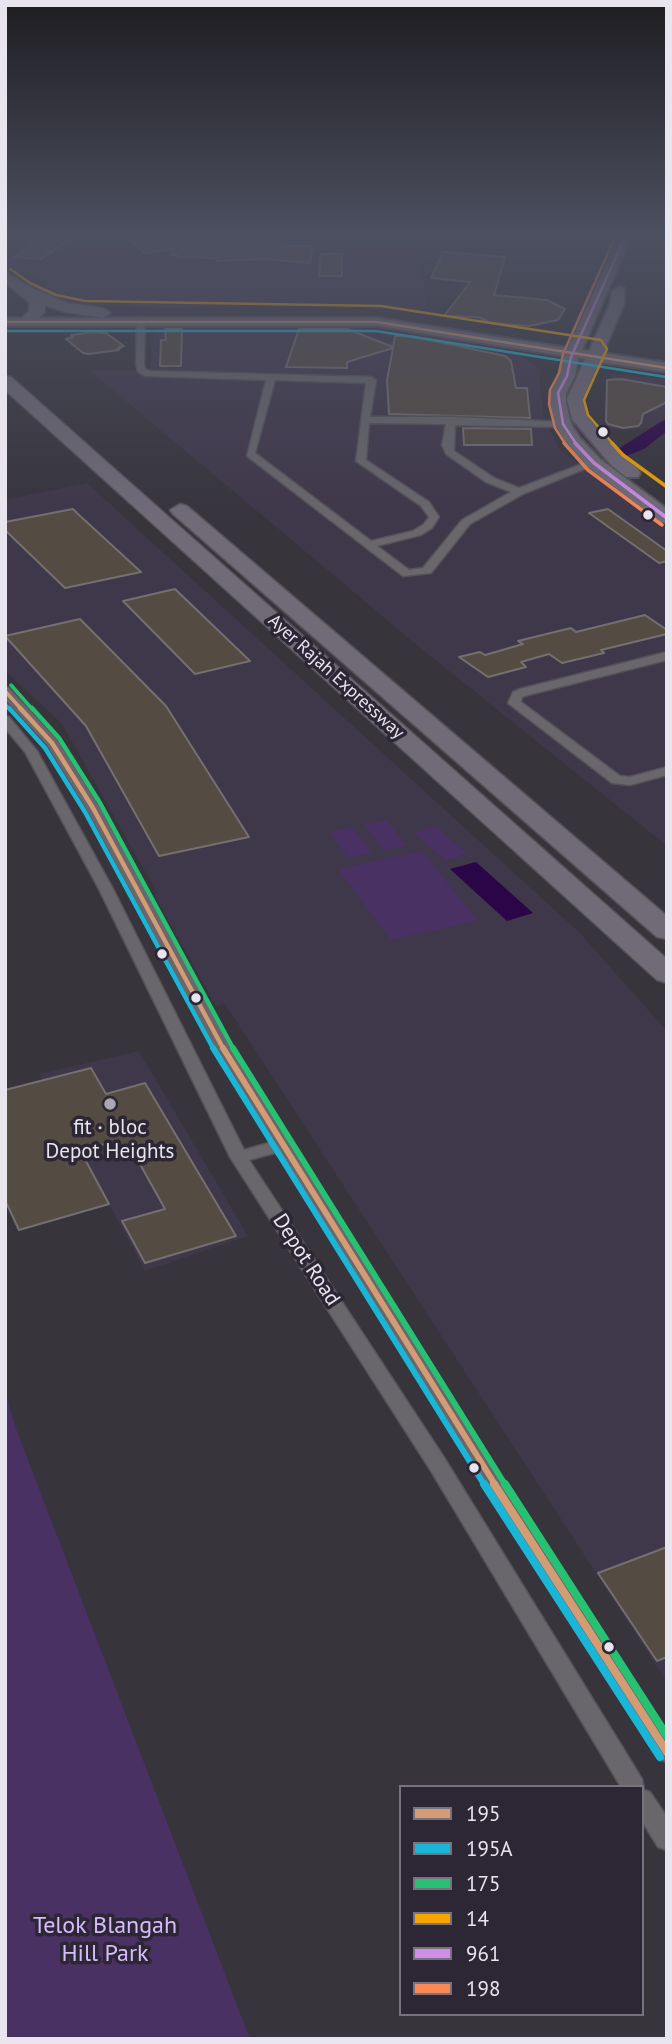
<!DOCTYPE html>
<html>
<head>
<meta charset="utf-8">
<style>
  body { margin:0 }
  #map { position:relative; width:672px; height:2044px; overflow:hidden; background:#37343c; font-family:"PT Sans",sans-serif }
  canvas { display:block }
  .frame { position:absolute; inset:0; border:7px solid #e9e5ef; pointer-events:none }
  .legend { position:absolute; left:399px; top:1785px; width:245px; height:231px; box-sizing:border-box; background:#2c2635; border:2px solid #78727f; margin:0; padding:9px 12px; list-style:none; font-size:21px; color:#e9e5ef }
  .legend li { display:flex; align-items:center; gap:14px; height:35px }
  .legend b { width:35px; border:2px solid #78727f }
</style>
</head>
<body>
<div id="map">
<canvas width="672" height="2044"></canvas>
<div class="frame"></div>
<ul class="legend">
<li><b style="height:9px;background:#d39c74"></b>195</li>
<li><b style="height:9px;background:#1ab6d8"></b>195A</li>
<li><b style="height:9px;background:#26c172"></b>175</li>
<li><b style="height:9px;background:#f7a600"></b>14</li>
<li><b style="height:9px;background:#ce8fe9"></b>961</li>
<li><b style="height:9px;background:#f98a56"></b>198</li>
</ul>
</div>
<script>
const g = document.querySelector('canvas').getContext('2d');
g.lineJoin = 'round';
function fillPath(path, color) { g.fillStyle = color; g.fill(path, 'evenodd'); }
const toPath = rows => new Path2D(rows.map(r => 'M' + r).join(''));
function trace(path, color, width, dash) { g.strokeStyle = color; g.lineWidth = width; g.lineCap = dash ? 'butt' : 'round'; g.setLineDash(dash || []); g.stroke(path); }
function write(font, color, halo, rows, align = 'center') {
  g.font = font + ' "PT Sans",sans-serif'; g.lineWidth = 7; g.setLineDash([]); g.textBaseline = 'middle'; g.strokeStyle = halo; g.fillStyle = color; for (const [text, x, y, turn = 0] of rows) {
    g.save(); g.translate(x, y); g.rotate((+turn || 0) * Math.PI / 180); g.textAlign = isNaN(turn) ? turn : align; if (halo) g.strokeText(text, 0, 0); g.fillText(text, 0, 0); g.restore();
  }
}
const built = toPath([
  [20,237,416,237,427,308,410,312,347,305,277,304,173,308,81,305,68,301,42,282,6,266,5,249],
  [154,326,348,327,434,336,514,352,538,368,544,419,560,450,667,528,667,846,419,647,89,370,150,371],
  [611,374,667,379,667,420,645,429,605,428],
  [87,483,580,933,667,1031,667,1682,225,1004,216,1006,154,895,157,893,62,724,5,671,5,500],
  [139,1051,248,1236,145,1271,39,1074]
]);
const green = toPath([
  [387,820,406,846,383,850,364,824],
  [436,826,467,854,445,860,414,833],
  [352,827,372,853,348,858,329,832],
  [422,851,478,921,391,940,338,869],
  [5,1391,15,1426,250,2039,5,2039]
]);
const water = toPath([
  [476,862,533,913,507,921,450,869]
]);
const river = toPath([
  [667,418,667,431,644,449,619,459,610,454,667,418]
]);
const building = toPath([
  [43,237,73,237,41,259,14,257,43,237],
  [125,237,212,237,210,243,277,242,287,246,313,246,310,263,264,259,217,261,218,258,177,257,178,255,171,255,173,249,145,253,125,237],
  [443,252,505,257,494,295,547,300,565,309,558,320,529,326,491,323,478,317,444,316,470,282,431,278,443,252],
  [321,254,342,254,342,276,319,276,321,254],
  [165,329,182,329,181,366,160,366,161,340,166,340,165,329],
  [299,329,347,329,393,347,395,336,411,336,505,356,511,361,516,388,527,388,530,418,389,414,387,380,393,348,347,362,347,368,286,367,299,329],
  [94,332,106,333,124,346,119,347,121,348,117,349,119,350,89,354,83,353,66,339,73,337,71,335,94,332],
  [621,379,667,387,667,402,643,414,641,423,638,426,623,428,608,424,606,421,607,380,621,379],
  [463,428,531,429,532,445,464,445,463,428],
  [73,509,78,514,141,572,65,588,5,530,5,522,73,509],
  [608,509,667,551,667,561,659,563,589,513,608,509],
  [175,589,250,661,195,674,123,601,175,589],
  [645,615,667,630,667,634,601,650,604,653,562,663,549,654,521,662,526,667,488,677,459,657,480,652,485,655,523,644,518,641,571,628,576,632,645,615],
  [80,619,166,706,249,837,159,856,86,726,5,636,80,619],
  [91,1068,106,1094,145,1083,236,1236,145,1263,122,1221,165,1209,131,1148,110,1154,105,1144,80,1150,109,1204,19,1230,5,1200,5,1090,91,1068],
  [667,1547,667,1657,657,1661,598,1573,667,1547]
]);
const minor = toPath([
  [141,317,145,320,144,364,145,369,150,371,371,377,376,380,370,417,451,417,566,422,568,424,563,427,455,425,454,451,494,478,519,488,590,461,599,463,523,494,470,524,431,573,403,576,247,456,266,380,145,376,138,372,136,364,137,320,141,317],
  [275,380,366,383,356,461,421,506,429,517,424,524,413,531,371,541,255,453,275,380],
  [369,423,446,424,442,445,446,454,486,482,511,492,462,520,423,568,409,570,377,546,421,535,432,528,439,517,429,502,366,460,369,423],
  [667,652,667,660,528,695,522,697,521,702,620,776,630,777,667,767,667,775,630,785,612,783,508,703,513,692,520,689,667,652],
  [5,687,9,688,57,740,100,808,239,1063,555,1562,667,1732,667,1762,659,1759,539,1574,278,1152,249,1160,445,1459,642,1779,644,1790,650,1792,667,1817,667,1850,658,1847,642,1821,642,1787,621,1787,431,1471,230,1157,99,889,25,752,5,728,5,716,9,717,37,751,113,889,244,1150,272,1142,223,1063,86,808,47,745,5,699,5,687]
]);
const primary = toPath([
  [619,237,631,237,582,350,589,351,610,304,612,291,619,287,624,288,624,304,603,353,667,363,667,372,599,362,583,399,588,418,623,457,638,469,640,473,638,477,626,477,611,465,572,419,567,399,585,359,578,358,575,376,566,393,566,403,571,424,580,438,600,459,667,509,667,523,661,522,588,467,565,441,555,424,550,403,550,393,559,376,564,356,377,326,5,326,5,318,377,318,568,348,619,237]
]);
const motorway = toPath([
  [5,272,33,288,68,303,103,308,111,313,103,318,64,312,45,305,45,312,32,324,20,324,18,321,29,311,29,302,5,283,5,272],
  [5,376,11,377,667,959,667,983,657,980,5,390,5,376],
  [180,504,187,506,667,916,667,939,657,937,173,514,170,510,180,504]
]);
const bus1Far4 = toPath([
  [5,322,377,322,667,368]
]);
const bus1Far3 = toPath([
  [5,691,22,710]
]);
const bus1Far2 = toPath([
  [20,708,52,743,93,808,224,1050]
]);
const bus1Far1 = toPath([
  [223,1048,496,1486]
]);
const bus1 = toPath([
  [494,1484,667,1752]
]);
const bus2Far4 = toPath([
  [5,331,376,331,666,377]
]);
const bus2Far3 = toPath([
  [5,704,10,710]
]);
const bus2Far2 = toPath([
  [9,708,45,748,85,812,214,1050]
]);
const bus2Far1 = toPath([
  [213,1048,485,1486]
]);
const bus2 = toPath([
  [484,1484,660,1757]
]);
const bus3Far3 = toPath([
  [11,685,33,710]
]);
const bus3Far2 = toPath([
  [32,708,59,738,100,803,234,1050]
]);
const bus3Far1 = toPath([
  [233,1048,506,1486]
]);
const bus3 = toPath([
  [505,1484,667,1736]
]);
const bus4Far1 = toPath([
  [10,269,30,283,56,295,85,301,381,306,601,340,607,349,584,400,588,415,614,445]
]);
const bus4 = toPath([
  [612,443,623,455,667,487]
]);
const bus5Far1 = toPath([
  [577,445,563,424,558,393,567,376,571,357,625,237]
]);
const bus5 = toPath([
  [575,443,594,463,667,518]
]);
const bus6Far1 = toPath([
  [566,445,555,428,549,404,550,390,559,373,563,354,615,237]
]);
const bus6 = toPath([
  [564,443,588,470,662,525]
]);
const markers = [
  [603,432,6,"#e9e5ef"],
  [648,515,6,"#e9e5ef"],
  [162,954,6,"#e9e5ef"],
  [196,998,6,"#e9e5ef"],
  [110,1104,7,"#aba7b0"],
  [474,1468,6,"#e9e5ef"],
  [609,1647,6,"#e9e5ef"]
];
const farStreetnames = [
  ["Ayer Rajah Expressway",336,677,42]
];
const poiNames = [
  ["fit · bloc",110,1128],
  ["Depot Heights",110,1152]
];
const streetNames = [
  ["Depot Road",306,1260,57]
];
const nearParknames = [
  ["Telok Blangah",105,1926],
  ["Hill Park",105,1954]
];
fillPath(built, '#3f374a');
fillPath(green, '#493164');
fillPath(water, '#2a0547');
fillPath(river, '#2a0547');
fillPath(building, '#544b42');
trace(building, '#746f70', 2);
trace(minor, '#545158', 3);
trace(primary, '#545158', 4);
trace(motorway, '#545158', 3);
fillPath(minor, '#69676c');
fillPath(primary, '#716b78');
fillPath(motorway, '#716b78');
trace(bus1Far4, '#d39c74', 2.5);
trace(bus1Far3, '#d39c74', 3.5);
trace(bus1Far2, '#d39c74', 4.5);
trace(bus1Far1, '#d39c74', 6);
trace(bus1, '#d39c74', 8);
trace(bus2Far4, '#1ab6d8', 2.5);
trace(bus2Far3, '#1ab6d8', 3.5);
trace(bus2Far2, '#1ab6d8', 4.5);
trace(bus2Far1, '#1ab6d8', 6);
trace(bus2, '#1ab6d8', 8);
trace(bus3Far3, '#26c172', 3.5);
trace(bus3Far2, '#26c172', 4.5);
trace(bus3Far1, '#26c172', 6);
trace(bus3, '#26c172', 8);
trace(bus4Far1, '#f7a600', 2.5);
trace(bus4, '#f7a600', 3.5);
trace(bus5Far1, '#ce8fe9', 2.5);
trace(bus5, '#ce8fe9', 3.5);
trace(bus6Far1, '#f98a56', 2.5);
trace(bus6, '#f98a56', 3.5);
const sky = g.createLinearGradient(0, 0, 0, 523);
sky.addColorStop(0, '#1e1d21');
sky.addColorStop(0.45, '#4d5061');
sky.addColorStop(1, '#4d506100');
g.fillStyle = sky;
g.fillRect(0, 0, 672, 523);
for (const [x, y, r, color] of markers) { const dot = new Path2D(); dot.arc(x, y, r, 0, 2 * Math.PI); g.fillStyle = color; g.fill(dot); trace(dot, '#2c2635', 2.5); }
write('18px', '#e9e5ef', '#2c2635', farStreetnames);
write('21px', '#e9e5ef', '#2c2635', poiNames);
write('21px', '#e9e5ef', '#2c2635', streetNames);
write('24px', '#d7bcfb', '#2c2635', nearParknames);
</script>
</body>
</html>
